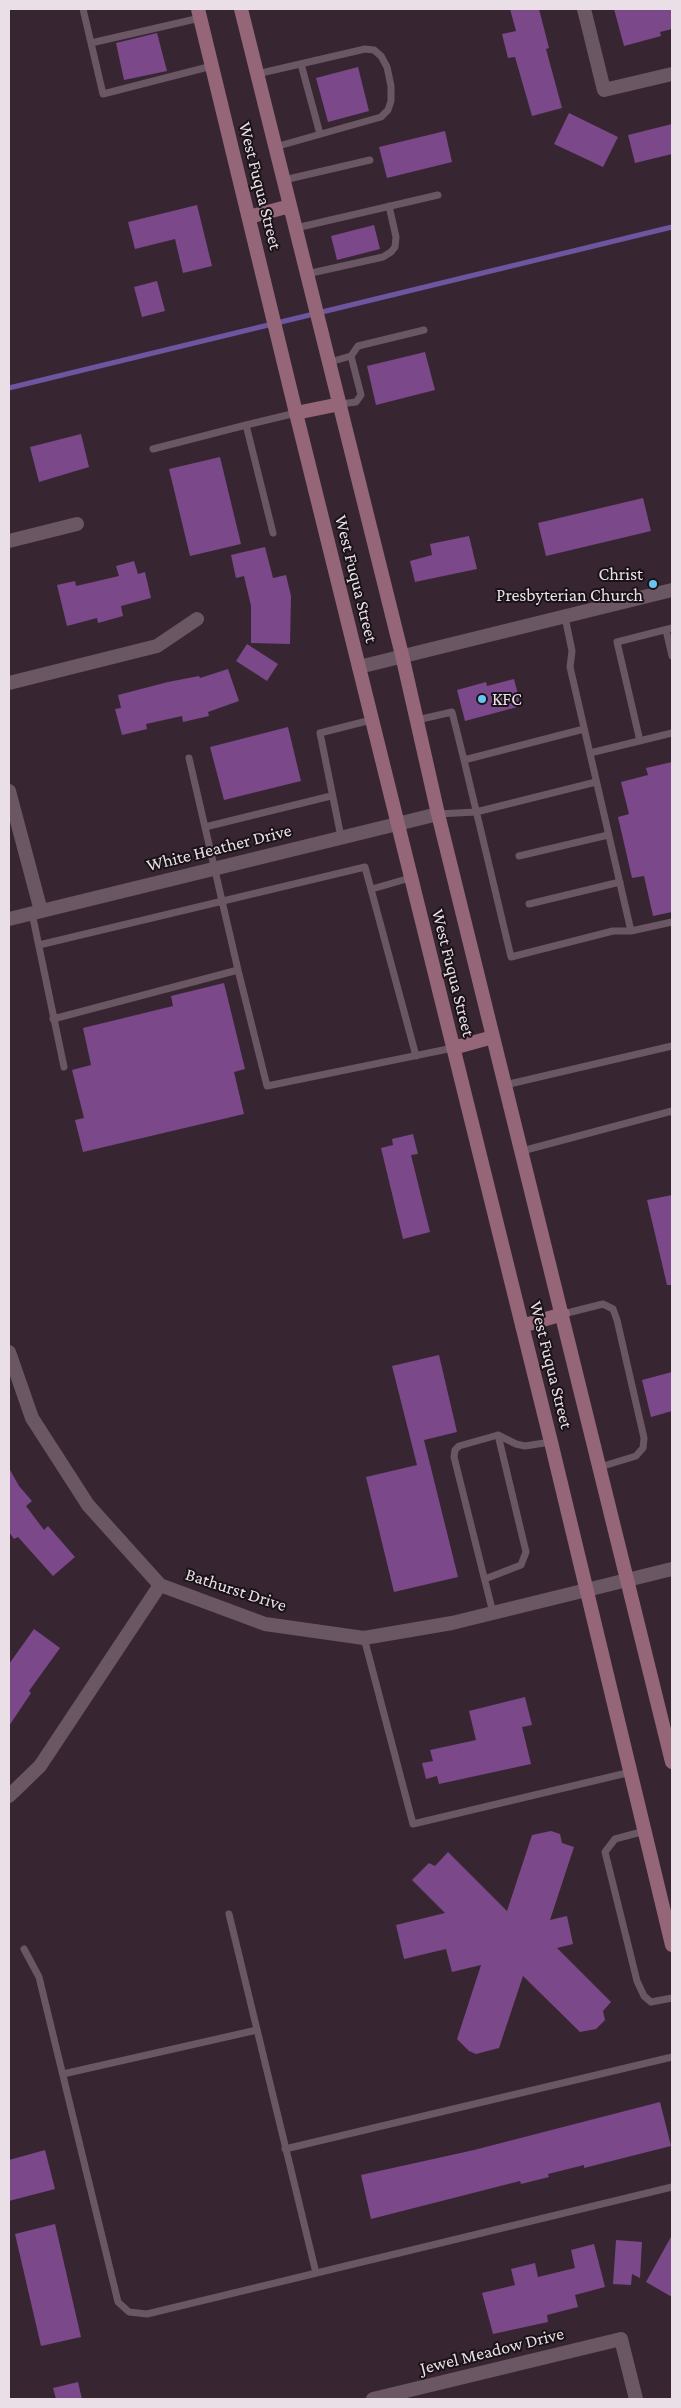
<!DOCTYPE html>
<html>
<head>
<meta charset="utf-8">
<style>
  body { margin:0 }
  #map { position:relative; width:681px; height:2408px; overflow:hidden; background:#372631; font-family:"Crimson Pro",serif }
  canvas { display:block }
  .frame { position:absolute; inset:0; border:10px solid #eadfe6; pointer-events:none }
</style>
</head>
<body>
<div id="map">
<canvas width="681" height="2408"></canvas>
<div class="frame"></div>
</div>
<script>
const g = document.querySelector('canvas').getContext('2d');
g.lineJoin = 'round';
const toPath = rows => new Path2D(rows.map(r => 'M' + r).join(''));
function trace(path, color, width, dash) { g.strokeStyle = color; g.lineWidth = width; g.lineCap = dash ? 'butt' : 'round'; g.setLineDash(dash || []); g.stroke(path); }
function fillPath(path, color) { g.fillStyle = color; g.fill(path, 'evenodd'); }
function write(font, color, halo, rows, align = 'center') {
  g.font = font + ' "Crimson Pro",serif'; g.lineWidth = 4; g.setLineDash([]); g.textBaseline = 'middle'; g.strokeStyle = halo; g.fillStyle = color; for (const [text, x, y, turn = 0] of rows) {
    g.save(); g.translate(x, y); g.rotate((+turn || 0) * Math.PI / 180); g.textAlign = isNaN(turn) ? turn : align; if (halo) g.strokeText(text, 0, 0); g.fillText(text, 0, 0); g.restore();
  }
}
const stream = toPath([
  [9,388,672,227]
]);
const building = toPath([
  [510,9,539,9,549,48,546,49,562,108,532,116,515,57,508,58,502,34,516,31],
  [614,9,672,9,672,29,660,32,661,36,624,46],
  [157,33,167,71,124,80,116,43],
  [358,67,369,111,328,122,316,78],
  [569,113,618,137,603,167,554,144],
  [672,124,672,154,635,163,628,135],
  [445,131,452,162,387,178,379,147],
  [197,205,212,266,183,273,175,239,135,249,128,222],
  [374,225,380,249,337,260,331,236],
  [157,281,165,311,142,317,134,287],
  [425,352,435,390,376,405,367,366],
  [81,434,89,467,39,482,30,447],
  [220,457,241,544,190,556,169,469],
  [643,498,651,531,546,556,538,523],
  [469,536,477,569,415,582,410,561,432,555,430,544],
  [265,547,273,578,286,575,291,596,290,644,251,643,251,606,244,576,236,578,231,555],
  [134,561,138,574,145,572,151,598,121,606,123,616,98,623,97,618,67,626,57,585,75,581,76,586,119,576,116,566],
  [247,644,278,664,267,681,236,661],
  [228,669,239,701,208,712,209,716,183,722,182,716,146,724,147,729,122,735,115,709,121,708,118,695,168,682,199,676,200,678],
  [514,679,521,706,465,721,457,690,486,682,487,686],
  [288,727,301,781,224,800,210,747],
  [672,762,672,912,653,916,644,876,632,878,618,817,629,814,621,782,648,775,646,768],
  [224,983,245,1069,234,1072,244,1114,83,1152,75,1120,84,1118,72,1070,91,1065,83,1028,173,1006,171,996],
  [413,1134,418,1154,411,1155,430,1232,403,1239,381,1148,393,1145,392,1139],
  [672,1195,672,1285,667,1285,647,1200],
  [439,1355,457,1432,424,1440,458,1577,394,1592,366,1477,417,1465,392,1366],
  [672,1372,672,1411,651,1417,642,1380],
  [9,1468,19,1486,32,1501,26,1506,44,1530,48,1526,75,1557,53,1576,18,1537,14,1539,9,1532],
  [34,1629,60,1648,29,1691,31,1693,9,1726,9,1664],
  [525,1697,532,1725,522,1727,531,1764,439,1784,437,1776,426,1779,422,1763,433,1761,430,1750,476,1740,469,1711],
  [551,1831,560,1834,562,1843,574,1847,550,1920,567,1916,573,1944,557,1948,611,2002,603,2011,605,2020,596,2029,580,2032,523,1976,499,2048,476,2054,469,2051,457,2039,481,1965,452,1972,446,1949,404,1959,396,1925,445,1913,412,1880,429,1863,435,1866,448,1852,507,1911,532,1835],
  [660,2102,671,2146,584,2168,584,2165,548,2174,549,2177,521,2184,520,2181,371,2219,361,2175,474,2150],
  [45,2150,55,2189,9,2201,9,2160],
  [55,2224,81,2337,41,2346,15,2234],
  [672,2235,672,2297,646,2282],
  [616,2240,642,2242,640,2278,632,2274,631,2285,613,2284],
  [594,2244,605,2287,575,2295,578,2307,547,2315,548,2322,493,2334,482,2293,515,2285,511,2269,535,2263,538,2277,575,2268,571,2250],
  [78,2382,82,2399,56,2399,53,2388]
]);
const service = toPath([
  [83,9,103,94,212,66],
  [91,43,200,18],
  [301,64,320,134],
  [257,74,365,49,374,50,381,56,387,67,391,86,391,101,388,110,381,117,275,147],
  [284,180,370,160],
  [296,228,438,195],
  [307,274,383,257,391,252,395,247,396,237,389,206],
  [330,362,351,356,358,346,424,330],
  [340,404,356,402,361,395,351,356],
  [153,449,246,425],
  [273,533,246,425,296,413],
  [565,617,572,651,570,667,631,931],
  [666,630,672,656],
  [417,720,452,712,464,760],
  [584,729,464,760,511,957,613,931,631,931,672,922],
  [640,741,617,642,672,628],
  [590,753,672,733],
  [189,758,238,970],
  [438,814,476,812,596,782],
  [205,827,331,796],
  [341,837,320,733,371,720],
  [519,856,608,835],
  [372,889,410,878],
  [529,904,620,882],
  [32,913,64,1067],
  [39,945,365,867,416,1056],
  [53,1019,238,970,267,1086,453,1048],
  [505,1085,672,1046],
  [522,1151,672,1111],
  [563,1314,603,1304,613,1309,617,1320,644,1438,643,1448,636,1456,600,1467],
  [485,1579,521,1565,526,1552,498,1435],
  [493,1613,454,1457,455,1450,459,1446,498,1435,516,1444,525,1446,551,1442],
  [364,1638,413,1824,631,1772],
  [645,1831,615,1839,605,1852,637,1981,644,1996,651,2002,672,1998],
  [229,1914,316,2273],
  [24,1949,39,1977,118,2302,129,2312,147,2314,672,2187],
  [63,2074,257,2030],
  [285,2149,672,2057]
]);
const minor = toPath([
  [584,9,604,90,672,74],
  [9,541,77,524],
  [9,683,157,646,197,619],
  [9,791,41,911],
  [9,919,438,814],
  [9,1352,32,1418,88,1505,160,1585,265,1624,364,1638,452,1623,672,1569],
  [9,1796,40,1766,160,1585],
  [373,2399,621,2339,636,2399]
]);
const tertiary = toPath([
  [359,667,672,590]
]);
const secondary = toPath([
  [198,9,296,413,551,1442,672,1945],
  [241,9,402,655,438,814,672,1762],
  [249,217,290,206],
  [296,413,340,404],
  [453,1048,493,1037],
  [522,1326,563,1314]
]);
const markers = [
  [653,584,5,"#68c4f0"],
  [482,699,5,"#68c4f0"]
];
const streetNames = [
  ["West Fuqua Street",260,186,76],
  ["West Fuqua Street",356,579,76],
  ["White Heather Drive",219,848,-14],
  ["West Fuqua Street",453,973,76],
  ["West Fuqua Street",551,1365,76],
  ["Bathurst Drive",236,1590,18],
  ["Jewel Meadow Drive",492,2351,-14]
];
const poiNames = [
  ["Christ",643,574],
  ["Presbyterian Church",643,595],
  ["KFC",492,699,"left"]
];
trace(stream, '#6d55a0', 5);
fillPath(building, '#7b488a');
trace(service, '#6a5763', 7);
trace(minor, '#6a5763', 14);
trace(tertiary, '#6a5763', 14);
trace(secondary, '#956578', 14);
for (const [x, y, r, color] of markers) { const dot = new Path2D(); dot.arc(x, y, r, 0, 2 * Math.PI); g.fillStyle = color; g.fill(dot); trace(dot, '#191217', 2); }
write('18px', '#eadfe6', '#191217', streetNames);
write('18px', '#eadfe6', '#191217', poiNames, 'right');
</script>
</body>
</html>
